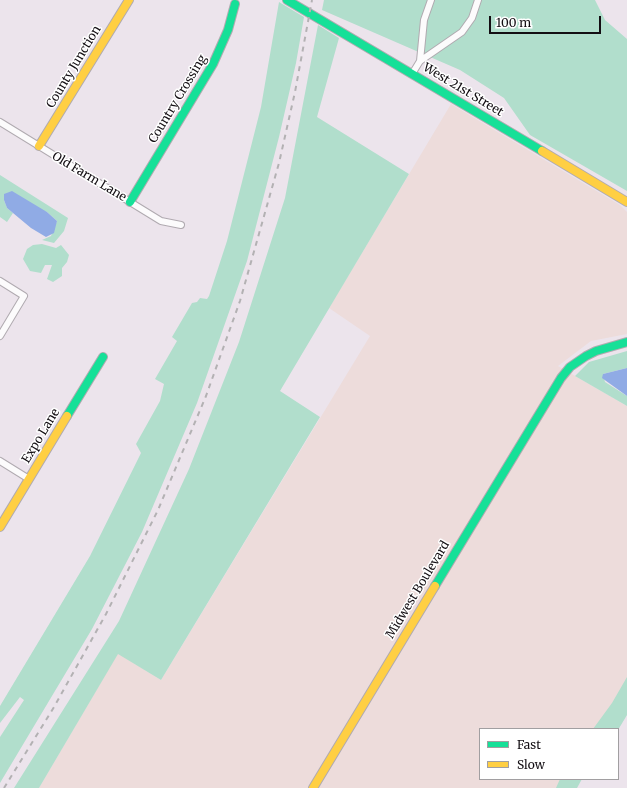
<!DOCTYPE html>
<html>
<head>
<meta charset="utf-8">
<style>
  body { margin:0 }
  #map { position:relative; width:627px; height:788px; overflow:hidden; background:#ece4ec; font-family:Merriweather,serif }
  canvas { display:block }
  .legend { position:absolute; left:479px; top:728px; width:140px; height:52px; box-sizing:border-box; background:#fff; border:1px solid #a19fa1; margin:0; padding:5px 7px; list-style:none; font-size:12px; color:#130e13 }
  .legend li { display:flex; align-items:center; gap:8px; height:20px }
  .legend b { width:20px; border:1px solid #a19fa1 }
  .scale { position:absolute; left:489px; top:16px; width:112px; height:18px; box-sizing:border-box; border:2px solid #130e13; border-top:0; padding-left:5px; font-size:12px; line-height:14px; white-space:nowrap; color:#130e13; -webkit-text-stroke:3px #fff; paint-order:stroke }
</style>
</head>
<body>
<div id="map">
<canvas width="627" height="788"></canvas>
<ul class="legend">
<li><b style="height:5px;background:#16e098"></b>Fast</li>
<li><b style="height:5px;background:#ffcf43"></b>Slow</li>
</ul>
<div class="scale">100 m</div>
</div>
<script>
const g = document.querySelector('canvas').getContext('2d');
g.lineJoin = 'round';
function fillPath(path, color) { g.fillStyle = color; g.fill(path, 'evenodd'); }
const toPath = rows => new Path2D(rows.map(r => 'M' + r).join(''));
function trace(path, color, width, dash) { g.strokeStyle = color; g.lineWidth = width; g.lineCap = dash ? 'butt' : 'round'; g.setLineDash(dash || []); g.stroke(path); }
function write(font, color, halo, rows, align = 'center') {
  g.font = font + ' Merriweather,serif'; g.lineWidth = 3; g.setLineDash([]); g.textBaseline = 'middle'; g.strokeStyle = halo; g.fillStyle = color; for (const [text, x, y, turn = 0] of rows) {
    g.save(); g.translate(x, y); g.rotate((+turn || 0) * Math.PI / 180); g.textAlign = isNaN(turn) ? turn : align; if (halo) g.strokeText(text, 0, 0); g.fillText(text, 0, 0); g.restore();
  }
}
const industrial = toPath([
  [451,104,620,205,627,212,627,334,591,341,558,366,627,406,627,695,606,729,480,729,480,779,576,779,570,788,39,788,118,653,161,680,370,336,329,308]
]);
const green = toPath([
  [324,0,595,0,605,20,627,39,627,191,530,135,504,98,460,70,322,10],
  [279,2,304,17,296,63,279,137,247,261,197,403,142,532,92,629,0,783,0,737,24,700,20,697,0,723,0,706,90,556,141,453,136,444,160,401,164,384,155,379,177,341,172,337,192,303,197,302,200,298,207,299,209,296,227,241,261,107],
  [318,25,339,38,317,117,409,174,280,391,320,417,161,680,118,654,39,788,14,788,119,621,189,469,239,342,285,198],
  [0,175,68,218,64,231,54,243,42,240,51,236,57,221,47,212,4,200,7,208,13,213,7,222,0,217],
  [42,244,56,248,61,245,69,255,67,262,62,268,62,276,53,282,47,279,52,265,45,265,41,273,30,271,23,259,27,249,33,245],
  [627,351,627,368,603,374,605,382,627,396,627,406,575,376,589,362],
  [627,677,627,715,618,730,593,729,612,703],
  [560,779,582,779,577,788,556,788]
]);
const water = toPath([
  [12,191,47,212,57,221,54,233,46,237,31,228,7,208,4,200,4,194],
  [627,368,627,396,602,378,603,374]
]);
const street = toPath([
  [420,61,462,32,472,18,478,0],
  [412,74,420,61,424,20,431,0],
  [0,122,161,221,181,225],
  [0,281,24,296,0,336],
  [0,461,29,479]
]);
const fast = toPath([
  [287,0,542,151],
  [130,202,213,64,228,30,235,4],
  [67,416,103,357],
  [435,586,561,378,570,367,586,356,596,351,627,342]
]);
const slow = toPath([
  [39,146,129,0],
  [542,151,627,202],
  [0,527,67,416],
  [313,788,435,586]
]);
const rail = toPath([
  [4,788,54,707,106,614,158,510,206,396,240,301,279,163,295,92,312,0]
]);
const streetNames = [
  ["County Junction",74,67,-59],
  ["West 21st Street",463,90,31],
  ["Country Crossing",178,99,-59],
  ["Old Farm Lane",89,177,31],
  ["Expo Lane",41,436,-59],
  ["Midwest Boulevard",418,590,-59]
];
fillPath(industrial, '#eddcdb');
fillPath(green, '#b1decc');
fillPath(water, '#90abe5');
trace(street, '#b0aab0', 8);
trace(fast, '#b0aab0', 10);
trace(slow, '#b0aab0', 10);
trace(street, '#fcfbfc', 6);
trace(fast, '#16e098', 8);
trace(slow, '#ffcf43', 8);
trace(rail, '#b3b1b3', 2, [5, 5]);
write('12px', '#130e13', '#fff', streetNames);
</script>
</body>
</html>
